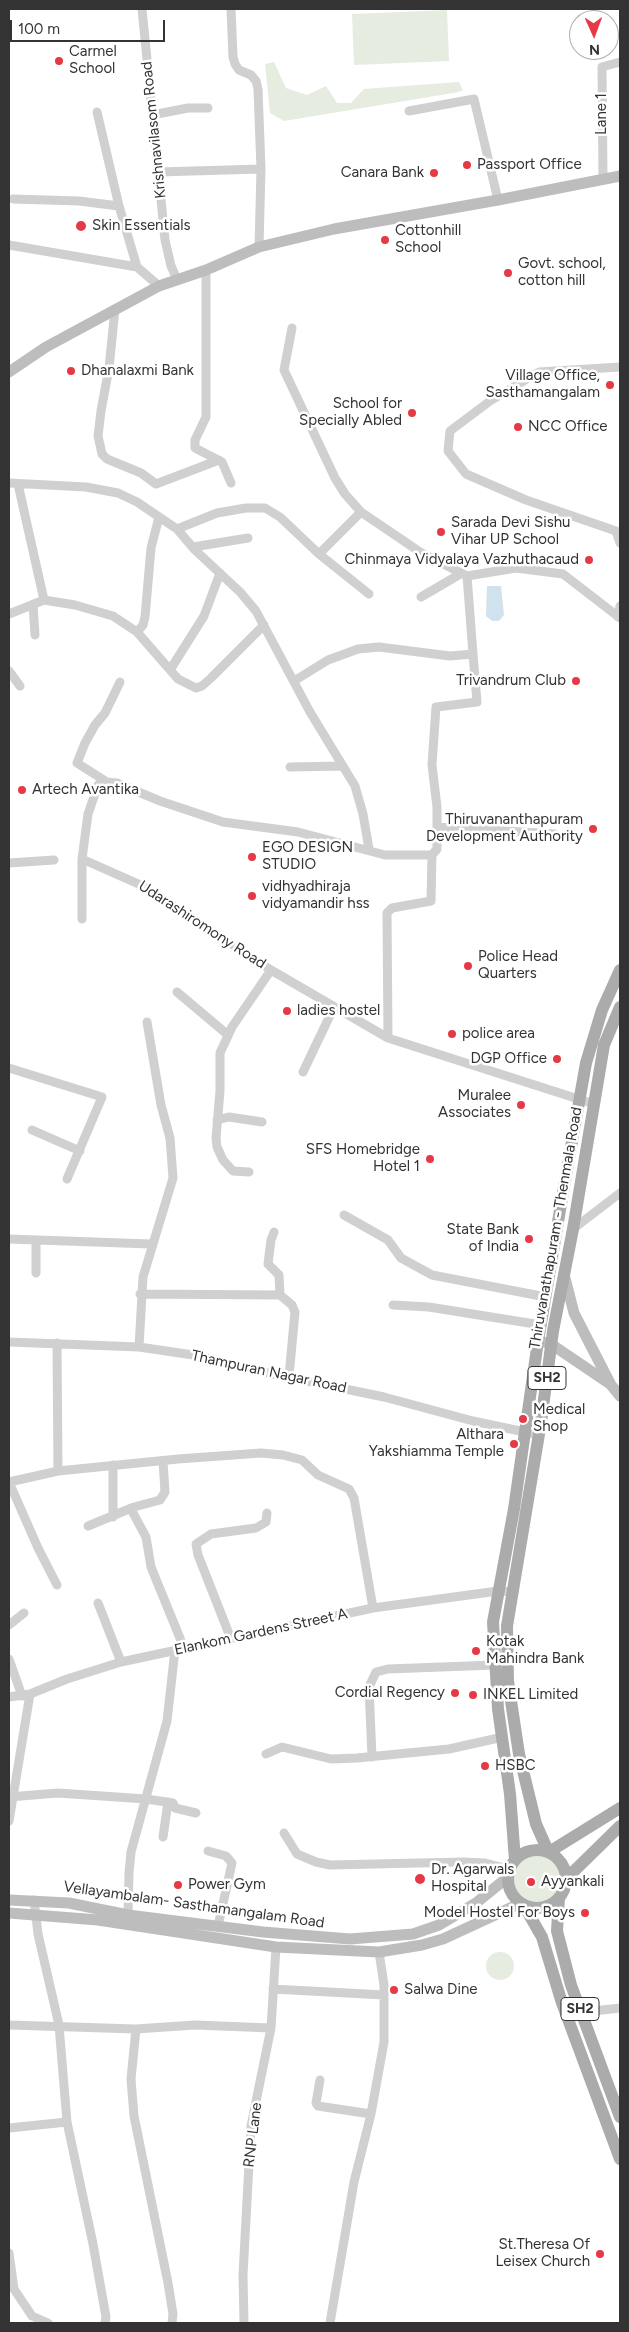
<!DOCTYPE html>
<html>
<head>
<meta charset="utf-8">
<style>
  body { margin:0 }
  #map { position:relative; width:629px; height:2332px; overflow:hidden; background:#fff; font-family:Figtree,sans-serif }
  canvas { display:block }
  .frame { position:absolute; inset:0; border:10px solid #333; pointer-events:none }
  .north { position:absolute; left:569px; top:10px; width:50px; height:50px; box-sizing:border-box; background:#fff; border:1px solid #adadad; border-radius:50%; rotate:178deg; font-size:14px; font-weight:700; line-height:20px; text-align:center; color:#333 }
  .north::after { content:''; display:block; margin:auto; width:18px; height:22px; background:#e63946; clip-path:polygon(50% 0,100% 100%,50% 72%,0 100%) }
  .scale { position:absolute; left:10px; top:20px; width:155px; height:22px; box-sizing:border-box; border:2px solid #333; border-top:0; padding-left:6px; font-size:15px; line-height:18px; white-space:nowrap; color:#333; -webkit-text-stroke:4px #fff; paint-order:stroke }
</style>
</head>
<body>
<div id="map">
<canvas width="629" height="2332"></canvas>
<div class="frame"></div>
<div class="north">N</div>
<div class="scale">100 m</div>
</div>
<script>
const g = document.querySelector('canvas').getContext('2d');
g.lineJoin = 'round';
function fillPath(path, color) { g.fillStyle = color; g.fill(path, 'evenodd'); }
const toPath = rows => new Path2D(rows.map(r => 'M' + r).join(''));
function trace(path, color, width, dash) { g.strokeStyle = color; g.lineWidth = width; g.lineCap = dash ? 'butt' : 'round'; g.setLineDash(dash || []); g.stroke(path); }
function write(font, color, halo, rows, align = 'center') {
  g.font = font + ' Figtree,sans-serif'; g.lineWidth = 5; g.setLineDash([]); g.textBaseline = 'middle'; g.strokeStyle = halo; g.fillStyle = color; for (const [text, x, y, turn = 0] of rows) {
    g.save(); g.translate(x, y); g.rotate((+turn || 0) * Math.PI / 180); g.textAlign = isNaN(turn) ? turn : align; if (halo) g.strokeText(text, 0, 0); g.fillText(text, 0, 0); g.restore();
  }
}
const green = toPath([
  [447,10,449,61,354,65,352,14],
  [274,62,286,88,307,95,326,86,337,103,351,103,364,89,459,82,463,90,459,92,284,121,270,113,265,64],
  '513 1880a24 24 0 1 1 48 0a24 24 0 1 1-48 0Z',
  '486 1966a14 14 0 1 1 28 0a14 14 0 1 1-28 0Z'
]);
const water = toPath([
  [487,586,501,586,504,615,499,621,492,621,486,616]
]);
const street = toPath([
  [142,9,165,240,171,266,177,279],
  [231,9,233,57,235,64,239,70,251,75,256,81,258,89,261,169,259,247],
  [409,111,474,99,498,200],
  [97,112,119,206,137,267],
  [152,115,188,108,208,108],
  [158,172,261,169],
  [603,179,602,67,620,62],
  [13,199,79,201,119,206],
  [9,245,137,267,159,286],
  [206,270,206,417,195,440,195,448,222,462,231,483],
  [115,309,109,368,101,411,98,436,102,454,107,459,141,473,156,484,219,460],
  [292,328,284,370,335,478,345,494,361,512],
  [620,367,539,372,490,401,450,431,448,451,466,474,526,500,616,531,620,543],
  [9,483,86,487,118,493,137,502,177,529,195,550,240,592,256,611,310,712,355,786,363,814,369,849],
  [177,529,217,513,246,508,265,508,280,517,319,554,369,594],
  [193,547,248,538],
  [319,554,361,512,420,552,467,576,516,568,563,574,620,618],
  [421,597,462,573],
  [44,600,75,605,113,616,137,632,178,679,196,688,202,686,211,678,264,625],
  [33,604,35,635],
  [9,614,44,600,18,484],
  [618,617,620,606],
  [137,632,143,625,145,617,151,548,159,517],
  [170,670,204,616,220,573],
  [9,671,20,686],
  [294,681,328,660,358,649,379,647,450,656,473,654,467,576],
  [290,767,343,766],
  [107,782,77,763,85,743,95,725,105,713,120,682],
  [437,827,555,834],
  [432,855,437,849,437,807,432,765,436,707,477,702,473,654],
  [82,859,82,919],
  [9,863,54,860],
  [177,992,228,1035],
  [388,1038,387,913,392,908,431,901,432,855,385,855,298,832,223,822,160,801,117,783,107,782,98,785,88,814,82,859,143,886,271,970,388,1038,594,1104],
  [9,1068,102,1097,67,1179],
  [303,1072,334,1007],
  [217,1120,229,1117,262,1122],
  [32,1130,80,1151],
  [249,1172,233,1171,223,1160,217,1147,216,1138,220,1091,220,1053,232,1027,271,970],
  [344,1215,388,1240,401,1258,432,1275,546,1297],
  [573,1229,620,1193],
  [274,1232,271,1240,268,1264,279,1275,280,1295],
  [9,1239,151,1244],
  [36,1241,36,1273],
  [140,1294,280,1295,292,1305,295,1312,289,1376],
  [393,1305,429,1307,541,1325],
  [9,1342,139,1347,200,1356,258,1371,384,1397,473,1421,539,1435],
  [57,1343,58,1471],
  [139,1347,143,1277,173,1178,170,1138,161,1105,147,1022],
  [113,1465,113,1517],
  [9,1482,58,1471,178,1459,261,1453,283,1455,302,1460,318,1475,349,1489,354,1498,373,1608],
  [9,1482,38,1548,57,1585],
  [131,1509,146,1537,151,1567,184,1648],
  [88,1526,134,1507,160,1500,165,1492,163,1461],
  [98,1603,121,1662],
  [9,1625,24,1613],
  [231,1639,198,1555,196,1544,211,1534,256,1528,266,1522,267,1513],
  [9,1659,22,1696],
  [9,1697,30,1694,67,1679,121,1662,373,1608,498,1591,514,1592],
  [266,1754,282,1747,331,1759,357,1758,449,1749,503,1737],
  [372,1757,369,1687,376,1672,388,1669,495,1665],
  [9,1797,58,1793,146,1799,173,1803,175,1808,196,1813],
  [9,1821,30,1694],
  [284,1833,297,1854,316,1862,330,1865,463,1862,485,1863,509,1869],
  [163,1837,168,1802],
  [208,1851,226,1856,232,1863,218,1926],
  [34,1900,38,1934,59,2025,67,2122,93,2244,106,2317,105,2323],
  [128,1915,129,1873,131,1852,167,1721,175,1650],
  [273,1989,384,1995],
  [582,2015,593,2011,620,2008],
  [9,2025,136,2029,195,2025,271,2028],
  [136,2029,131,2079,134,2116,168,2283,173,2314,172,2323],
  [320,2080,316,2103,318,2106,371,2114],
  [9,2128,67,2122],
  [9,2253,14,2289,32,2316,48,2323],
  [244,2323,243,2275,251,2126,271,2028,276,1947],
  [330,2323,354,2182,371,2114,384,2042,384,1985,379,1952]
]);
const secondary = toPath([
  [9,372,46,347,159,286,206,270,259,247,334,229,498,200,620,176],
  [564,1274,574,1313,611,1385,620,1396],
  [543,1342,551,1344,610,1384],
  [9,1900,69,1903,128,1915,263,1932,350,1939,413,1934,439,1925,476,1903,508,1877],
  [9,1913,98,1920,276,1947,379,1952,422,1945,443,1939,521,1903]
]);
const primary = toPath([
  '508 1879a29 29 0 1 1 58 0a29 29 0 1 1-58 0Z',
  [548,1851,536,1824,519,1754,508,1681,507,1626,541,1422,553,1331,573,1229,604,1045,620,1007],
  [549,1852,620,1808],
  [515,1860,510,1794,498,1709,493,1622,514,1509,538,1341,563,1192,586,1063,602,1010,620,970],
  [567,1878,620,1826],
  [559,1898,557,1931,571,1985,620,2117],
  [523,1904,542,1937,562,2003,620,2159]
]);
const markers = [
  [59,61,5,"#e63946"],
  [467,165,5,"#e63946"],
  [434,173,5,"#e63946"],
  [81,226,6,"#e63946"],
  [385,240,5,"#e63946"],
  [508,273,5,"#e63946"],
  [71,371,5,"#e63946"],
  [610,385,5,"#e63946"],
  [412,413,5,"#e63946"],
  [518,427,5,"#e63946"],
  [441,532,5,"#e63946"],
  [589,560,5,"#e63946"],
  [576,681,5,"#e63946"],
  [22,790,5,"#e63946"],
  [593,829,5,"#e63946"],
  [252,857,5,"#e63946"],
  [252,896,5,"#e63946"],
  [468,966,5,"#e63946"],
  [287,1011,5,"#e63946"],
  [452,1034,5,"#e63946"],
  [557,1059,5,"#e63946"],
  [521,1105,5,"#e63946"],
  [430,1159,5,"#e63946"],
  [529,1239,5,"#e63946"],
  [523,1419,5,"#e63946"],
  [514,1444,5,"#e63946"],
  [476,1651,5,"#e63946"],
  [455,1693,5,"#e63946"],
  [473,1695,5,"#e63946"],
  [485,1766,5,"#e63946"],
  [420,1879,6,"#e63946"],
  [531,1882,5,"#e63946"],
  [178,1885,5,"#e63946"],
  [585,1913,5,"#e63946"],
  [394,1990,5,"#e63946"],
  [600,2254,5,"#e63946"]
];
const shields = [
  [547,1378,38],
  [580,2009,38]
];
const shieldNames = [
  ["SH2",547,1378],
  ["SH2",580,2009]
];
const poiNames = [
  ["Carmel",69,52],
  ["School",69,69],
  ["Passport Office",477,165],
  ["Canara Bank",424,173,"right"],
  ["Skin Essentials",92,226],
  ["Cottonhill",395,231],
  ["School",395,248],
  ["Govt. school,",518,264],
  ["cotton hill",518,281],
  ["Dhanalaxmi Bank",81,371],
  ["Village Office,",600,376,"right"],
  ["Sasthamangalam",600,393,"right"],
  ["School for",402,404,"right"],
  ["Specially Abled",402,421,"right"],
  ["NCC Office",528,427],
  ["Sarada Devi Sishu",451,523],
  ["Vihar UP School",451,540],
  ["Chinmaya Vidyalaya Vazhuthacaud",579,560,"right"],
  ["Trivandrum Club",566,681,"right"],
  ["Artech Avantika",32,790],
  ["Thiruvananthapuram",583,820,"right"],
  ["Development Authority",583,837,"right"],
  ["EGO DESIGN",262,848],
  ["STUDIO",262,865],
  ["vidhyadhiraja",262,887],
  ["vidyamandir hss",262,904],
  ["Police Head",478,957],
  ["Quarters",478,974],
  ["ladies hostel",297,1011],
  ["police area",462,1034],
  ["DGP Office",547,1059,"right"],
  ["Muralee",511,1096,"right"],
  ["Associates",511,1113,"right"],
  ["SFS Homebridge",420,1150,"right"],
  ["Hotel 1",420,1167,"right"],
  ["State Bank",519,1230,"right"],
  ["of India",519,1247,"right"],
  ["Medical",533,1410],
  ["Shop",533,1427],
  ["Althara",504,1435,"right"],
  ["Yakshiamma Temple",504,1452,"right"],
  ["Kotak",486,1642],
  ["Mahindra Bank",486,1659],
  ["Cordial Regency",445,1693,"right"],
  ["INKEL Limited",483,1695],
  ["HSBC",495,1766],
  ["Dr. Agarwals",431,1870],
  ["Hospital",431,1887],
  ["Ayyankali",541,1882],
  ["Power Gym",188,1885],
  ["Model Hostel For Boys",575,1913,"right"],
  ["Salwa Dine",404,1990],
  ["St.Theresa Of",590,2245,"right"],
  ["Leisex Church",590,2262,"right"]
];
const streetNames = [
  ["Lane 1",602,114,-90],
  ["Krishnavilasom Road",154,130,-96],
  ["Udarashiromony Road",202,925,33],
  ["Thiruvanathapuram - Thenmala Road",556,1228,-80],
  ["Thampuran Nagar Road",269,1372,12],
  ["Elankom Gardens Street A",261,1632,-12],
  ["Vellayambalam- Sasthamangalam Road",194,1905,8],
  ["RNP Lane",253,2135,-83]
];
fillPath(green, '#e6ecdf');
fillPath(water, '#cfe2ee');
trace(street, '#d0d0d0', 9);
trace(secondary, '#bdbdbd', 11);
trace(primary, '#ababab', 12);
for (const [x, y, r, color] of markers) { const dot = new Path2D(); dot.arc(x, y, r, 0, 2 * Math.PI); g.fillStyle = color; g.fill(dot); trace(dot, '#fff', 2); }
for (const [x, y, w] of shields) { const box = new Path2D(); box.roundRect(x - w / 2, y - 11.5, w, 23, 4); g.fillStyle = '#fff'; g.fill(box); trace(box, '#333', 1); }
write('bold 14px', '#333', null, shieldNames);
write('15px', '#333', '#fff', poiNames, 'left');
write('15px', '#333', '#fff', streetNames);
</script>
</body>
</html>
